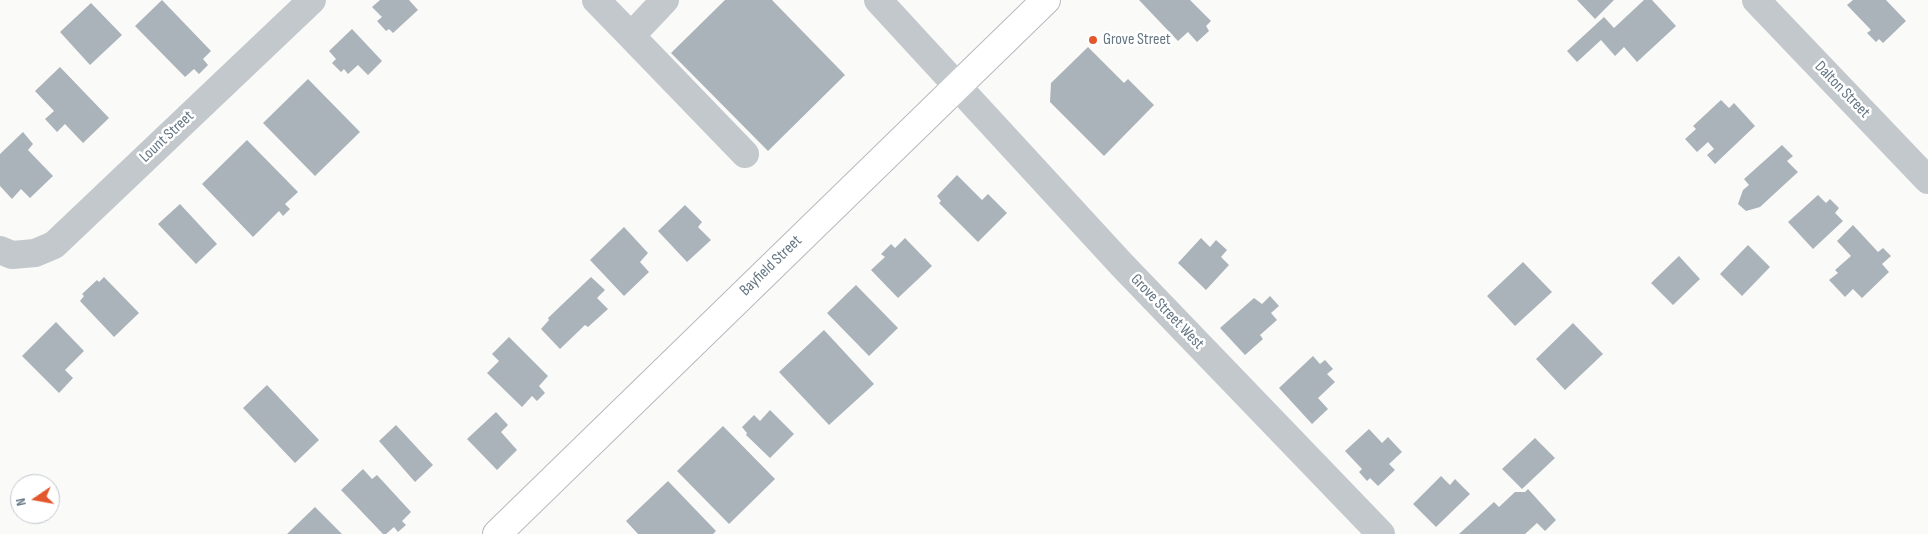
<!DOCTYPE html>
<html>
<head>
<meta charset="utf-8">
<style>
  body { margin:0 }
  #map { position:relative; width:1928px; height:534px; overflow:hidden; background:#fafaf8; font-family:"Sofia Sans Condensed",sans-serif }
  canvas { display:block }
  .north { position:absolute; left:10px; top:474px; width:50px; height:50px; box-sizing:border-box; background:#fff; border:1px solid #c1c8cd; border-radius:50%; rotate:258deg; font-size:14px; font-weight:700; line-height:20px; text-align:center; color:#657683 }
  .north::after { content:''; display:block; margin:auto; width:18px; height:22px; background:#e4572e; clip-path:polygon(50% 0,100% 100%,50% 72%,0 100%) }
</style>
</head>
<body>
<div id="map">
<canvas width="1928" height="534"></canvas>
<div class="north">N</div>
</div>
<script>
const g = document.querySelector('canvas').getContext('2d');
g.lineJoin = 'round';
function fillPath(path, color) { g.fillStyle = color; g.fill(path, 'evenodd'); }
const toPath = rows => new Path2D(rows.map(r => 'M' + r).join(''));
function trace(path, color, width, dash) { g.strokeStyle = color; g.lineWidth = width; g.lineCap = dash ? 'butt' : 'round'; g.setLineDash(dash || []); g.stroke(path); }
function write(font, color, halo, rows, align = 'center') {
  g.font = font + ' "Sofia Sans Condensed",sans-serif'; g.lineWidth = 5; g.setLineDash([]); g.textBaseline = 'middle'; g.strokeStyle = halo; g.fillStyle = color; for (const [text, x, y, turn = 0] of rows) {
    g.save(); g.translate(x, y); g.rotate((+turn || 0) * Math.PI / 180); g.textAlign = isNaN(turn) ? turn : align; if (halo) g.strokeText(text, 0, 0); g.fillText(text, 0, 0); g.restore();
  }
}
const building = toPath([
  [162,0,211,51,203,59,208,65,199,74,194,69,185,77,135,26],
  [380,0,409,0,418,10,393,33,389,29,386,31,377,21,382,17,372,7],
  [725,0,772,0,845,75,768,151,671,53],
  [1139,0,1190,0,1211,21,1206,26,1209,31,1197,42,1188,32,1178,41],
  [1577,0,1614,0,1595,19],
  [1644,0,1652,0,1676,26,1637,62,1624,47,1615,56,1601,40,1577,62,1567,51,1604,17,1614,28],
  [1853,0,1886,0,1906,21,1883,43,1879,39,1876,42,1867,33,1871,30,1847,5],
  [91,3,122,35,90,65,60,32],
  [352,29,382,61,368,75,358,65,348,74,344,69,341,72,332,63,336,59,329,51],
  [1088,47,1124,83,1128,79,1154,105,1104,156,1050,102,1051,83],
  [60,67,109,118,83,143,65,124,57,132,45,119,54,111,35,91],
  [308,79,360,132,315,176,263,123],
  [1721,100,1729,108,1734,103,1755,126,1715,164,1707,155,1714,149,1708,142,1697,152,1685,139,1696,129,1693,126],
  [23,132,33,144,28,150,53,176,30,198,21,189,12,199,0,186,0,154],
  [247,140,298,192,285,204,290,209,283,216,279,211,253,237,202,184],
  [1782,145,1793,156,1787,161,1798,172,1760,207,1746,211,1738,204,1743,190,1749,185,1744,179],
  [957,175,982,200,988,194,1007,213,978,242,939,203,941,201,937,196],
  [1818,195,1826,203,1830,199,1839,208,1835,213,1843,221,1813,249,1788,222],
  [180,204,217,244,196,264,158,224],
  [685,205,702,222,698,227,711,240,687,262,658,231],
  [1853,225,1878,252,1883,248,1891,256,1882,264,1889,272,1862,298,1853,289,1845,297,1829,280,1838,273,1835,270,1851,256,1837,241],
  [624,227,648,253,640,262,649,272,624,296,590,260],
  [905,238,932,266,898,298,871,270,885,257,881,254,891,244,895,248],
  [1201,238,1210,247,1216,240,1227,250,1221,257,1229,265,1206,290,1178,263],
  [1748,245,1770,267,1742,296,1720,274],
  [1679,256,1700,279,1673,305,1651,283],
  [1523,262,1552,292,1515,326,1487,296],
  [104,277,139,313,114,337,80,301,84,296,82,294,97,280,99,282],
  [591,277,605,290,597,298,608,309,588,327,585,325,560,349,541,329,549,320,548,318],
  [856,285,898,328,869,356,827,313],
  [1270,296,1279,306,1271,313,1277,320,1260,335,1263,339,1245,355,1220,328,1254,298,1262,304],
  [56,322,84,351,65,370,73,378,59,393,22,356],
  [1573,323,1603,354,1565,390,1536,359],
  [824,330,874,384,829,425,779,372],
  [509,337,548,376,539,386,545,393,537,401,532,396,522,407,487,373,499,361,492,354],
  [1313,356,1320,364,1325,360,1333,369,1327,374,1335,382,1318,398,1328,409,1312,424,1279,388],
  [267,385,319,440,295,463,243,408],
  [770,410,794,434,770,458,746,435,747,433,742,427,754,415,760,421],
  [496,412,508,425,501,432,517,450,497,470,467,439],
  [396,425,433,465,415,482,379,441],
  [723,426,775,479,729,524,677,471],
  [1369,429,1382,443,1388,437,1402,452,1389,464,1395,470,1378,486,1370,478,1367,481,1359,472,1362,469,1345,451],
  [1535,438,1555,458,1522,489,1502,469],
  [363,469,372,479,377,475,411,512,402,521,406,525,398,532,394,527,386,534,383,534,341,490],
  [1441,476,1450,485,1455,479,1470,494,1436,527,1413,504],
  [668,481,716,531,713,534,638,534,626,521],
  [1528,489,1556,520,1545,531,1537,523,1525,534,1459,534,1494,502,1499,507,1515,492,1525,492],
  [315,507,342,534,287,534]
]);
const minor = toPath([
  [596,0,631,36],
  [665,0,631,36,745,154],
  [878,0,1122,265,1381,534],
  [1756,0,1928,180],
  [0,250,12,255,35,253,54,245,312,0]
]);
const major = toPath([
  [497,534,1046,0]
]);
const markers = [
  [1093,40,5,"#e4572e"]
];
const poiNames = [
  ["Grove Street",1103,40]
];
const streetNames = [
  ["Dalton Street",1842,90,46],
  ["Lount Street",167,137,-43],
  ["Bayfield Street",771,266,-44],
  ["Grove Street West",1167,312,46]
];
fillPath(building, '#aab3b9');
trace(major, '#b5babe', 30);
trace(minor, '#c3c8cc', 28);
trace(major, '#fff', 28);
for (const [x, y, r, color] of markers) { const dot = new Path2D(); dot.arc(x, y, r, 0, 2 * Math.PI); g.fillStyle = color; g.fill(dot); trace(dot, '#fff', 2); }
write('16px', '#657683', '#fff', poiNames, 'left');
write('16px', '#657683', '#fff', streetNames);
</script>
</body>
</html>
